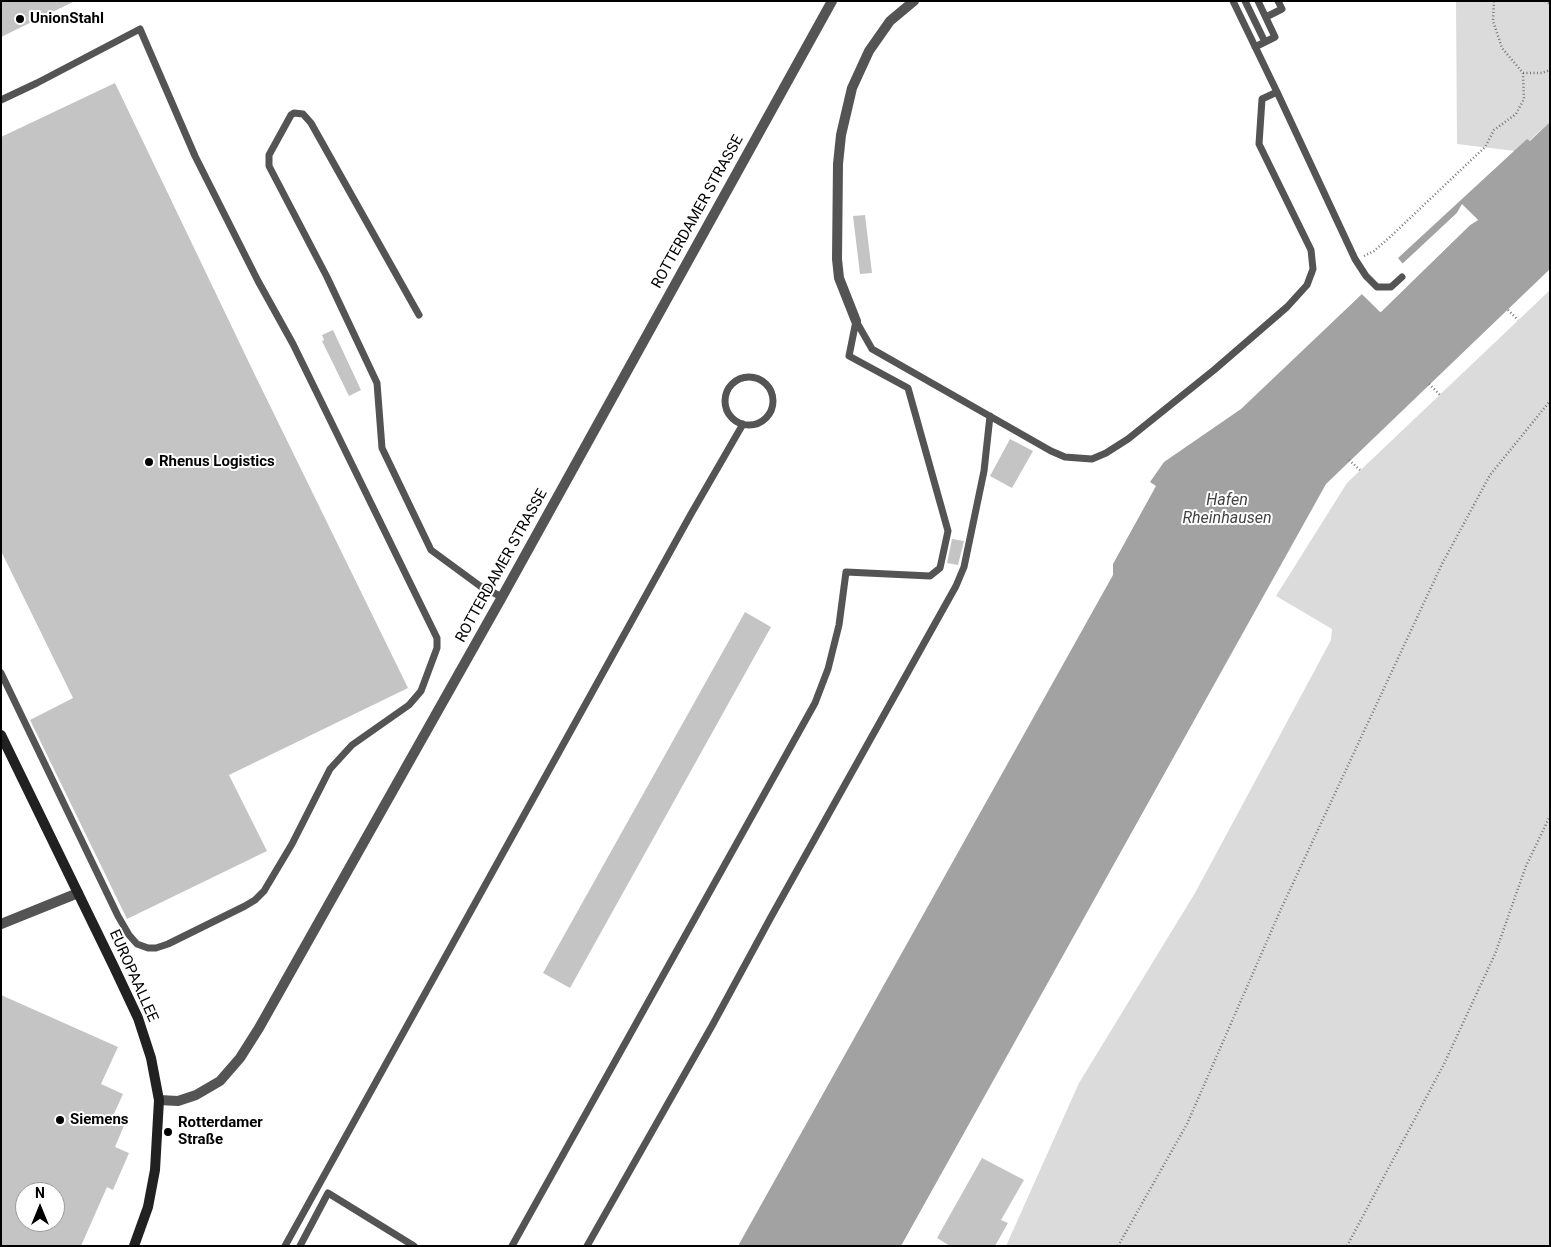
<!DOCTYPE html>
<html>
<head>
<meta charset="utf-8">
<style>
  body { margin:0 }
  #map { position:relative; width:1551px; height:1247px; overflow:hidden; background:#fff; font-family:Roboto,sans-serif }
  canvas { display:block }
  .frame { position:absolute; inset:0; border:2px solid #000; pointer-events:none }
  .north { position:absolute; left:15px; top:1182px; width:50px; height:50px; box-sizing:border-box; background:#fff; border:1px solid #999; border-radius:50%; rotate:0deg; font-size:14px; font-weight:700; line-height:20px; text-align:center; color:#000 }
  .north::after { content:''; display:block; margin:auto; width:18px; height:22px; background:#000; clip-path:polygon(50% 0,100% 100%,50% 72%,0 100%) }
</style>
</head>
<body>
<div id="map">
<canvas width="1551" height="1247"></canvas>
<div class="frame"></div>
<div class="north">N</div>
</div>
<script>
const g = document.querySelector('canvas').getContext('2d');
g.lineJoin = 'round';
function fillPath(path, color) { g.fillStyle = color; g.fill(path, 'evenodd'); }
const toPath = rows => new Path2D(rows.map(r => 'M' + r).join(''));
function trace(path, color, width, dash) { g.strokeStyle = color; g.lineWidth = width; g.lineCap = dash ? 'butt' : 'round'; g.setLineDash(dash || []); g.stroke(path); }
function write(font, color, halo, rows, align = 'center') {
  g.font = font + ' Roboto,sans-serif'; g.lineWidth = 4; g.setLineDash([]); g.textBaseline = 'middle'; g.strokeStyle = halo; g.fillStyle = color; for (const [text, x, y, turn = 0] of rows) {
    g.save(); g.translate(x, y); g.rotate((+turn || 0) * Math.PI / 180); g.textAlign = isNaN(turn) ? turn : align; if (halo) g.strokeText(text, 0, 0); g.fillText(text, 0, 0); g.restore();
  }
}
const green = toPath([
  [1456,1,1550,1,1550,122,1529,141,1527,139,1515,151,1457,144],
  [1550,290,1550,1246,1006,1246,1079,1083,1195,893,1331,640,1332,629,1276,596,1347,483]
]);
const water = toPath([
  [1550,122,1550,269,1326,484,901,1246,738,1246,1113,575,1113,564,1156,486,1150,482,1164,462,1241,409,1362,294,1381,312,1470,225,1478,220,1462,205,1457,213,1403,264,1398,258,1527,139,1530,141]
]);
const pier = toPath([
  [1462,204,1478,220,1470,225,1380,312,1362,294,1364,292,1380,309,1413,278,1414,275,1468,223,1474,220,1463,208,1458,214,1405,266,1401,265,1457,213]
]);
const building = toPath([
  [1,1,75,1,1,37],
  [115,83,254,373,408,688,229,775,267,851,127,919,30,720,73,698,1,551,1,137],
  [865,215,872,273,860,274,853,216],
  [333,330,361,390,349,396,322,341,324,340,322,335],
  [1010,439,1033,451,1012,488,990,476],
  [952,539,964,541,958,565,947,563],
  [745,612,771,627,570,988,543,973],
  [1,995,118,1047,101,1084,123,1094,112,1118,125,1123,115,1147,129,1153,113,1190,107,1187,81,1246,1,1246],
  [25,1192,55,1192,55,1222,25,1222],
  [982,1158,1024,1180,1001,1220,1008,1223,995,1246,950,1246,937,1238]
]);
const path = toPath([
  [1545,1,1550,4],
  [1523,73,1542,73,1550,70],
  [1364,256,1374,251,1390,237,1485,147,1494,130,1516,114,1524,99,1523,73,1502,48,1493,21,1494,1],
  [1508,310,1518,320],
  [1429,384,1440,395],
  [1349,460,1360,470],
  [1118,1246,1187,1124,1281,909,1442,564,1490,475,1550,401],
  [1347,1246,1444,1064,1495,954,1526,866,1550,816]
]);
const lane = toPath([
  [1233,1,1277,92],
  [1245,1,1265,42],
  [1266,17,1282,9,1278,1],
  [1255,47,1275,37,1258,1],
  [1,100,37,83,140,29,195,156,258,281,293,344,437,638,437,648,421,691,409,705,352,745,330,769,292,844,264,891,255,900,245,906,168,944,156,948,148,948,137,944,129,935,118,916,1,673],
  [419,315,311,123,303,114,294,113,291,115,269,155,269,166,327,277,377,383,382,448,431,550,480,586,502,597],
  [856,321,872,349,1051,451,1065,457,1078,458,1092,459,1106,453,1128,439,1214,370,1287,307,1307,285,1313,269,1311,250,1259,144,1262,99,1277,92,1355,259,1366,276,1377,287,1391,287,1402,277],
  '725 401a24 24 0 1 1 48 0a24 24 0 1 1-48 0Z',
  [285,1246,691,514,743,424],
  [300,1246,328,1193,414,1246],
  [512,1246,815,703,828,669,839,625,846,572,930,576,940,568,948,531,908,388,849,356,856,321],
  [587,1246,713,1024,771,917,956,586,964,567,984,471,990,416]
]);
const street = toPath([
  [856,321,839,278,837,259,838,164,841,135,852,88,869,51,890,21,914,1],
  [1,924,78,893],
  [159,1100,178,1101,196,1095,220,1081,240,1058,259,1028,502,597,832,1]
]);
const secondary = toPath([
  [1,735,114,967,138,1018,151,1058,159,1100,155,1170,148,1207,134,1246]
]);
const markers = [
  [20,19,5,"#000"],
  [149,462,5,"#000"],
  [60,1120,5,"#000"],
  [168,1132,5,"#000"]
];
const poiNames = [
  ["UnionStahl",30,19],
  ["Rhenus Logistics",159,462],
  ["Siemens",70,1120],
  ["Rotterdamer",178,1123],
  ["Straße",178,1140]
];
const streetNames = [
  ["ROTTERDAMER STRASSE",698,212,-61],
  ["ROTTERDAMER STRASSE",502,566,-61],
  ["EUROPAALLEE",133,976,66]
];
const waterNames = [
  ["Hafen",1227,501],
  ["Rheinhausen",1227,519]
];
fillPath(green, '#dbdbdb');
fillPath(water, '#a2a2a2');
fillPath(pier, '#fff');
fillPath(building, '#c4c4c4');
trace(path, '#767676', 2.5, [1, 2.5]);
trace(lane, '#545454', 7);
trace(street, '#545454', 10);
trace(secondary, '#212121', 10);
for (const [x, y, r, color] of markers) { const dot = new Path2D(); dot.arc(x, y, r, 0, 2 * Math.PI); g.fillStyle = color; g.fill(dot); trace(dot, '#fff', 2); }
write('bold 15px', '#000', '#fff', poiNames, 'left');
write('15px', '#000', '#fff', streetNames);
write('italic 16px', '#434343', '#fff', waterNames);
</script>
</body>
</html>
